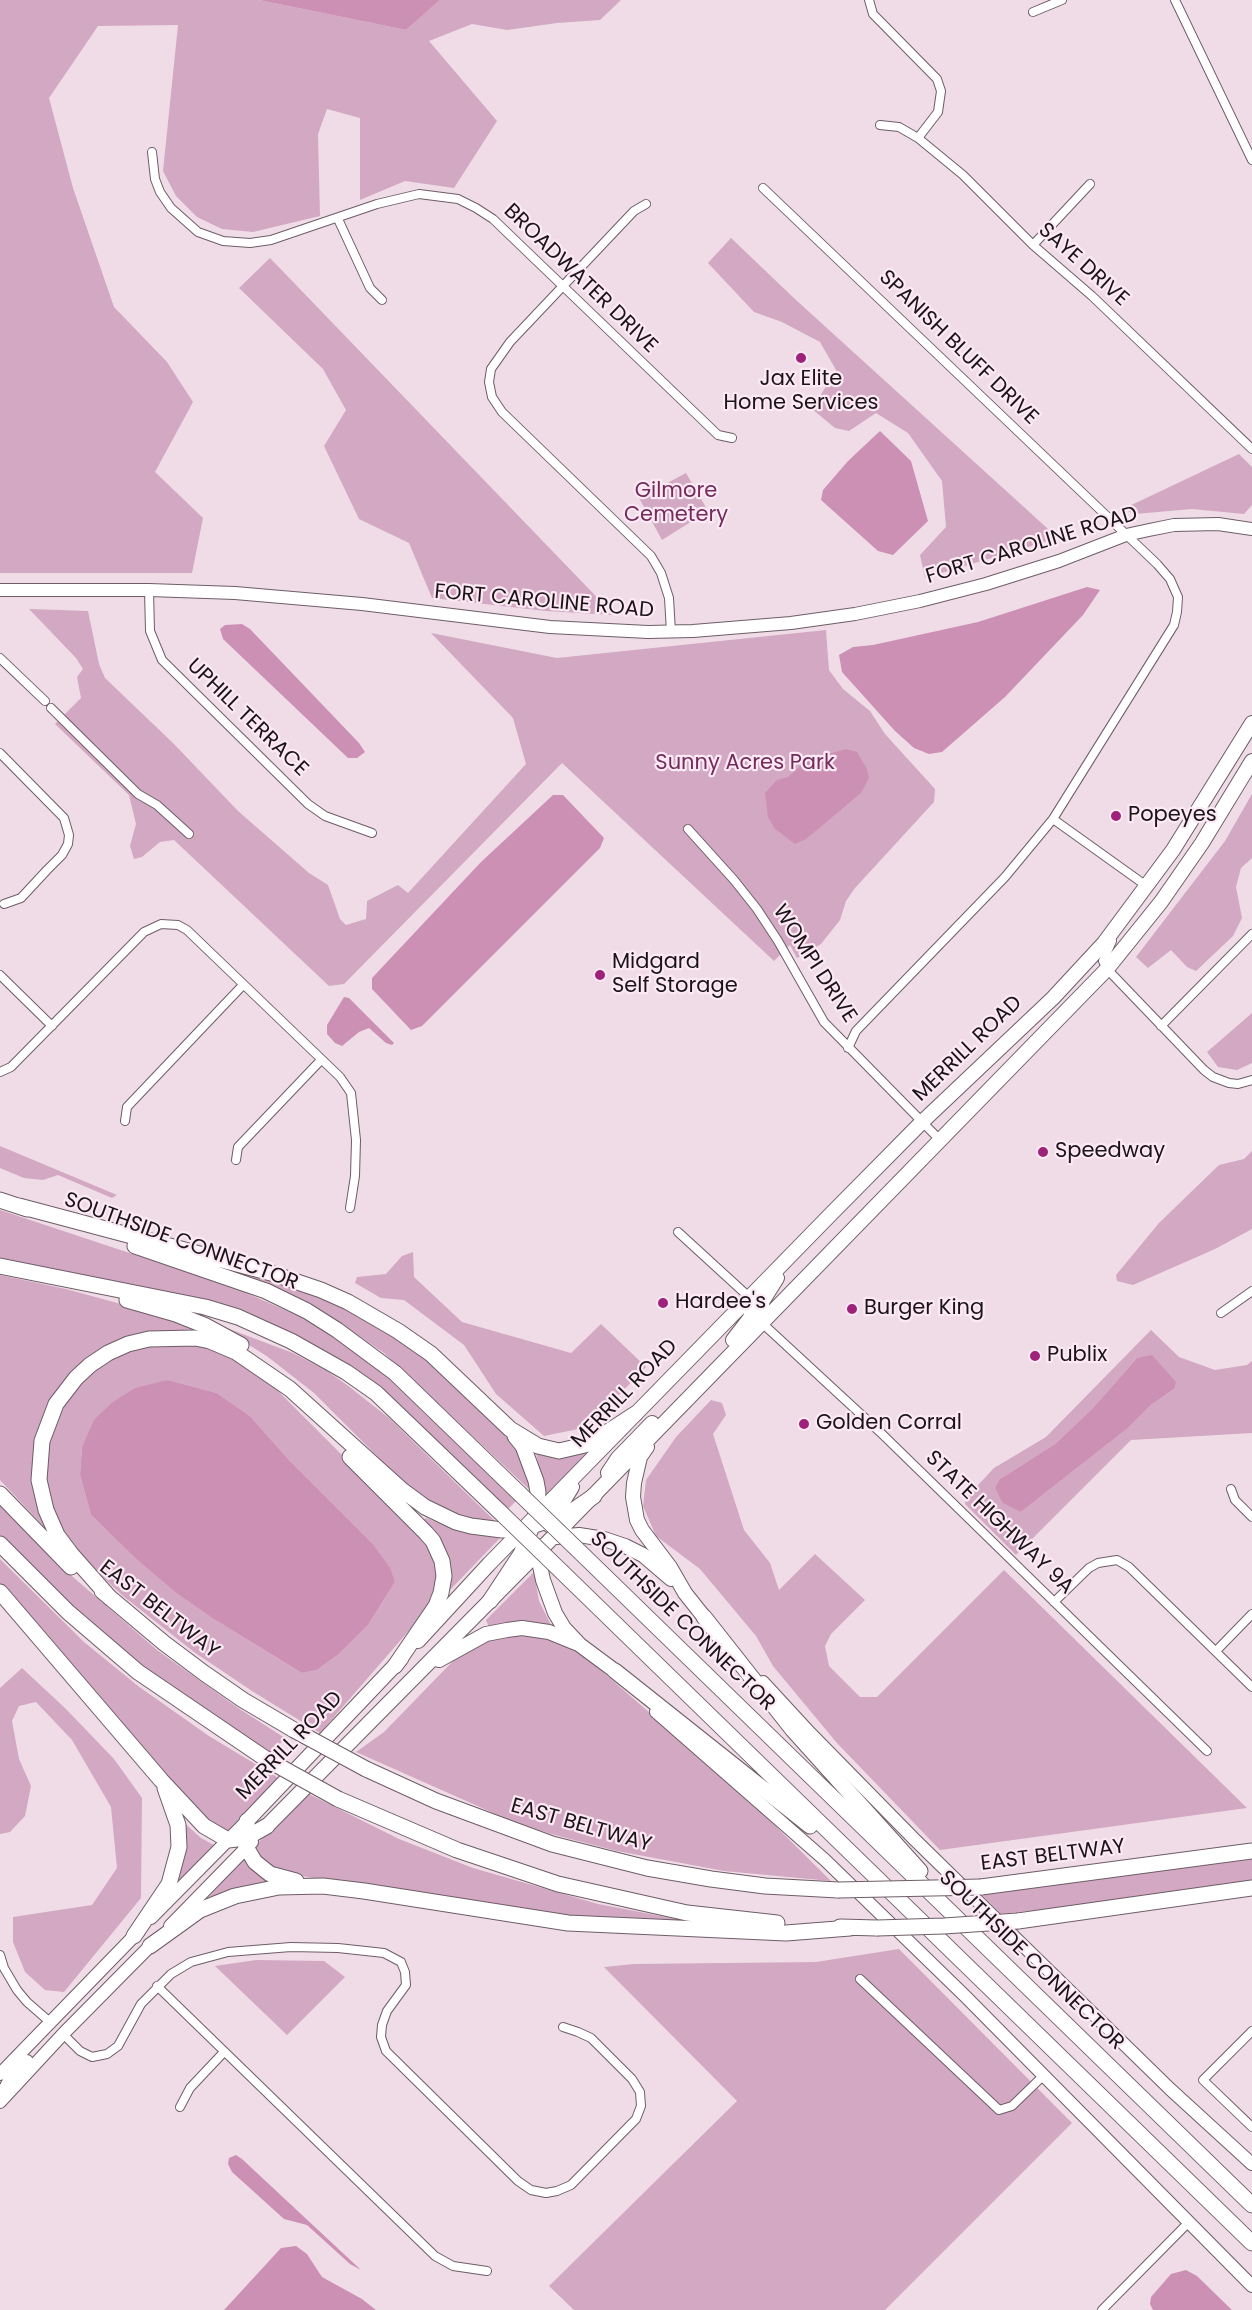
<!DOCTYPE html>
<html>
<head>
<meta charset="utf-8">
<style>
  body { margin:0 }
  canvas { display:block; background:#efdce7 }
</style>
</head>
<body>
<canvas width="1252" height="2310"></canvas>
<script>
const g = document.querySelector('canvas').getContext('2d');
g.lineJoin = 'round';
function fillPath(path, color) { g.fillStyle = color; g.fill(path, 'evenodd'); }
const toPath = rows => new Path2D(rows.map(r => 'M' + r).join(''));
function trace(path, color, width, dash) { g.strokeStyle = color; g.lineWidth = width; g.lineCap = dash ? 'butt' : 'round'; g.setLineDash(dash || []); g.stroke(path); }
function write(font, color, halo, rows, align = 'center') {
  g.font = font + ' Poppins,sans-serif'; g.lineWidth = 4.5; g.setLineDash([]); g.textBaseline = 'middle'; g.strokeStyle = halo; g.fillStyle = color; for (const [text, x, y, turn = 0] of rows) {
    g.save(); g.translate(x, y); g.rotate((+turn || 0) * Math.PI / 180); g.textAlign = isNaN(turn) ? turn : align; if (halo) g.strokeText(text, 0, 0); g.fillText(text, 0, 0); g.restore();
  }
}
const green = toPath([
  [0,0,259,0,406,30,440,0,621,0,600,20,557,23,507,30,472,24,429,41,497,121,454,188,405,181,360,200,360,118,327,109,318,134,320,216,253,232,222,229,197,217,176,196,163,171,178,25,98,26,49,98,73,188,114,307,167,362,193,402,155,472,203,518,192,573,0,573],
  [731,238,796,300,1058,538,925,578,920,555,946,527,942,481,908,433,876,413,849,431,835,428,812,409,836,370,820,342,782,322,754,312,708,263],
  [270,258,614,615,546,611,432,598,409,543,359,519,324,446,346,410,323,369,239,288],
  [1239,454,1252,467,1252,505,1244,514,1192,509,1135,514,1123,509],
  [686,473,708,511,662,540,639,498],
  [29,609,88,611,99,664,105,678,174,744,238,811,309,873,328,885,340,919,346,925,366,919,367,901,398,885,408,893,526,764,513,718,431,633,557,658,826,630,829,670,843,689,870,711,885,734,935,789,934,802,855,888,846,901,840,920,821,944,797,958,790,945,774,961,562,763,344,984,329,986,174,840,160,842,142,857,134,859,130,846,136,824,129,795,55,724,81,698,77,677,83,669,76,658],
  [1252,794,1252,858,1241,868,1236,887,1242,918,1233,936,1196,971,1187,967,1171,950,1148,968,1136,957,1225,841],
  [1252,1013,1252,1063,1237,1070,1218,1067,1207,1052],
  [0,1146,117,1195,112,1198,58,1175,43,1180,24,1178,0,1168],
  [1252,1151,1252,1229,1215,1249,1133,1285,1117,1281,1116,1275,1159,1223,1219,1165,1244,1159],
  [0,1210,235,1288,303,1318,336,1338,397,1385,516,1501,508,1509,399,1405,351,1368,282,1329,0,1259],
  [413,1252,414,1277,462,1322,571,1353,601,1324,646,1367,588,1427,544,1436,496,1394,464,1345,404,1300,381,1298,355,1283,357,1277,386,1274,402,1256],
  [242,1271,308,1291,360,1316,422,1355,448,1378,511,1441,522,1457,532,1492,384,1353,321,1310,284,1291,241,1273],
  [0,1275,66,1289,143,1310,194,1329,196,1333,123,1340,46,1412,43,1520,46,1529,0,1480],
  [224,1327,293,1353,327,1371,347,1385,389,1418,499,1525,446,1513,410,1489,314,1393,268,1357,224,1329],
  [1151,1330,1179,1357,1215,1370,1247,1365,1252,1361,1252,1433,1131,1440,1016,1555,965,1504,966,1498,994,1468,1046,1437],
  [1152,1356,1174,1389,1151,1405,1128,1428,1021,1512,1000,1479,1055,1444,1092,1409,1137,1358],
  [173,1341,219,1350,249,1367,277,1390,416,1529,434,1556,437,1577,429,1604,419,1619,320,1733,252,1691,194,1652,123,1596,71,1547,48,1501,45,1460,54,1420,78,1381,119,1352],
  [168,1380,217,1393,250,1416,289,1460,372,1543,395,1582,368,1625,339,1654,317,1670,302,1673,212,1618,176,1593,136,1559,91,1515,80,1475,82,1447,95,1420,110,1404],
  [711,1400,722,1403,726,1415,713,1434,744,1530,770,1563,779,1590,815,1554,865,1600,831,1634,825,1646,829,1666,860,1697,877,1697,1004,1570,1247,1808,940,1850,836,1742,773,1666,756,1636,700,1569,656,1536,643,1506,646,1480,676,1437],
  [536,1453,557,1457,587,1453,546,1495],
  [0,1504,65,1570,157,1650,238,1708,285,1738,271,1754,191,1704,98,1633,0,1537],
  [426,1518,461,1532,500,1538,449,1591,421,1521],
  [0,1559,84,1642,138,1686,209,1736,280,1779,227,1833,213,1830,0,1587],
  [534,1572,539,1601,552,1627,489,1627,486,1620],
  [528,1633,556,1639,575,1648,740,1791,831,1881,724,1871,617,1851,551,1834,509,1820,356,1752,384,1732,453,1661,466,1651,500,1635],
  [22,1668,66,1709,114,1759,142,1798,141,1898,64,1992,45,1990,25,1972,13,1942,13,1917,92,1905,117,1868,111,1807,72,1740,36,1702,19,1706,12,1721,19,1759,31,1786,25,1816,10,1832,0,1834,0,1688],
  [307,1793,399,1839,473,1868,598,1904,703,1924,601,1922,430,1899,274,1871,266,1868,254,1847],
  [181,1820,201,1838,214,1845,179,1882,176,1879],
  [245,1856,272,1881,202,1905],
  [1252,1858,1252,1882,1114,1901,1001,1914,982,1895],
  [899,1949,1072,2123,885,2310,574,2310,549,2286,737,2101,604,1967,634,1964,816,1962],
  [256,1960,324,1961,345,1977,287,2035,215,1966]
]);
const water = toPath([
  [259,0,440,0,406,30],
  [880,431,911,461,928,521,893,555,878,551,821,500,823,490,848,461],
  [1087,587,1100,590,1083,615,1005,697,942,752,929,754,914,748,895,731,842,672,839,655,853,647,873,645,978,622],
  [242,624,250,629,359,743,365,752,357,758,348,758,223,639,220,629,225,625],
  [846,749,857,752,867,769,869,778,861,793,806,839,795,844,775,829,768,817,765,793,777,780,788,777,807,760],
  [553,795,563,795,604,838,600,848,422,1026,411,1030,372,989,372,978,481,862],
  [344,997,349,998,394,1043,392,1045,386,1043,369,1028,359,1032,342,1046,335,1043,327,1034,327,1025],
  [1152,1355,1176,1382,1174,1389,1151,1405,1128,1428,1021,1512,1003,1503,995,1488,1000,1479,1055,1444,1092,1409,1137,1358],
  [168,1380,217,1393,250,1416,289,1460,372,1543,390,1568,395,1582,368,1625,339,1654,317,1670,302,1673,212,1618,176,1593,136,1559,91,1515,80,1475,82,1447,94,1420,110,1404,135,1388],
  [236,2155,242,2159,361,2270,350,2264,307,2225,284,2219,232,2172,228,2164,229,2158],
  [296,2246,307,2254,322,2277,362,2299,376,2310,224,2310,281,2248],
  [1186,2270,1197,2276,1232,2310,1153,2310,1150,2304,1151,2297,1171,2274]
]);
const street = toPath([
  [869,0,873,14,937,79,941,91,938,112,918,138],
  [1175,0,1252,160],
  [1033,12,1062,0],
  [880,125,899,127,918,138,963,175,1033,245,1092,296,1252,449],
  [152,152,155,179,160,192,171,208,198,232,223,241,250,243,271,240,377,204,419,194,458,199,476,208,493,219,718,435,732,438],
  [763,188,1157,564,1170,579,1178,597,1177,612,1174,625,1053,819,1005,877,856,1031,848,1048],
  [646,204,634,211,510,342,491,369,489,382,492,397,502,412,651,556,661,573,669,598,671,632],
  [338,219,370,288,382,300],
  [1033,245,1090,184],
  [149,590,150,631,162,660,308,804,325,816,372,833],
  [0,658,45,701],
  [51,708,138,794,157,805,189,834],
  [0,753,64,818,69,835,68,844,62,855,47,870,21,898,4,904],
  [1053,819,1148,887],
  [688,829,734,880,757,909,778,941,824,1022,940,1140],
  [1112,941,1103,961,1107,969,1204,1070,1213,1077,1229,1083,1238,1084,1252,1080],
  [0,975,52,1026],
  [1161,1026,1252,934],
  [0,1072,11,1067,144,932,161,924,178,925,187,930,340,1077,351,1093,356,1140,355,1176,350,1208],
  [125,1121,127,1107,242,986],
  [236,1160,238,1147,321,1060],
  [678,1232,749,1297],
  [1221,1313,1252,1291],
  [762,1323,880,1432,1207,1751],
  [1231,1489,1235,1500,1252,1517],
  [1054,1602,1089,1568,1098,1563,1117,1560,1129,1567,1252,1687],
  [1216,1651,1252,1614],
  [0,1955,4,1968,17,1990,27,2002,50,2022],
  [860,1979,999,2110,1012,2106,1044,2075],
  [157,1986,435,2256,453,2266,487,2271],
  [1252,2031,1203,2080,1252,2127],
  [63,2034,80,2051,92,2057,107,2054,118,2046,141,2004,171,1974,191,1962,228,1952,291,1947,338,1948,384,1953,401,1962,405,1972,406,1985,387,2011,382,2025,381,2037,386,2051,518,2181,531,2190,546,2193,557,2191,571,2185,636,2119,641,2106,640,2092,632,2079,591,2038,578,2032,563,2027],
  [180,2107,190,2088,224,2052],
  [1102,2310,1189,2222]
]);
const secondary = toPath([
  [0,590,149,590,235,593,362,604,550,627,648,632,693,631,791,623,855,614,920,601,986,584,1059,561,1126,535,1149,530,1174,525,1218,524,1252,529],
  [763,1682,810,1733,914,1839,1170,2089,1252,2164],
  [656,1712,825,1860,965,1996,1252,2286],
  [151,1918,247,1821],
  [170,1926,252,1842],
  [0,2074,139,1931],
  [3,2092,11,2077,27,2061],
  [0,2102,63,2034,155,1941]
]);
const primary = toPath([
  [762,1323,762,1302,777,1278],
  [733,1340,750,1318,752,1310,749,1297],
  [647,1447,640,1457,634,1483,633,1497,637,1520,642,1530,670,1567,685,1593,704,1617],
  [608,1473,618,1458,652,1423],
  [549,1525,572,1487],
  [556,1537,579,1535,604,1539,625,1546,643,1555,671,1579],
  [542,1546,540,1566,543,1580,555,1613,564,1628,580,1645,615,1671],
  [418,1641,489,1564,830,1215,922,1122,1053,998,1104,943,1173,850,1252,723],
  [439,1660,486,1634,507,1630,522,1628,549,1632,576,1643],
  [247,1821,401,1659],
  [267,1826,553,1537,1107,969,1161,902,1202,843,1252,761]
]);
const highway = toPath([
  [0,1200,27,1209],
  [19,1206,271,1273,321,1290,348,1302,398,1331,431,1354,510,1429,538,1446,559,1451,589,1444,635,1414],
  [135,1246,266,1291,307,1311,337,1330,395,1373,519,1493],
  [0,1266,205,1307,238,1317,291,1341,346,1372,376,1393,500,1512],
  [127,1300,176,1314,206,1326,241,1345],
  [350,1457,426,1533,433,1541,442,1561,444,1576,441,1593,436,1606,395,1666],
  [0,1494,71,1567],
  [0,1544,68,1612,138,1672,266,1759],
  [581,1553,1252,2205],
  [563,1573,1252,2243],
  [102,1591,164,1643,204,1673,243,1700,294,1730],
  [0,1592,161,1780,204,1826,228,1840,246,1838,267,1826],
  [110,1598,72,1555,57,1535,46,1510,39,1480,42,1441,56,1404,76,1378,90,1365,108,1353,128,1344,149,1339,195,1338,210,1341,236,1352,290,1389,402,1490,425,1507,456,1522,471,1526,502,1530,523,1529,568,1514,594,1496],
  [490,1601,521,1554,536,1516,538,1492,536,1481,523,1446,515,1436],
  [704,1617,793,1730,920,1871],
  [615,1671,810,1826],
  [366,1769,436,1801,552,1844,647,1868,711,1879,765,1886,838,1890],
  [338,1799,457,1850,558,1884,687,1913,777,1923],
  [247,1821,246,1847,255,1862,270,1874,296,1881],
  [981,1887,1252,1851],
  [1018,1921,1252,1888],
  [840,1927,877,1928],
  [134,1936,169,1884,179,1847,178,1825,165,1788],
  [150,1946,200,1910,235,1896,279,1887,323,1886,364,1891,568,1923,786,1933,850,1928]
]);
const highwayBridge = toPath([
  [519,1493,581,1553],
  [500,1512,563,1573],
  [294,1730,366,1769],
  [266,1759,338,1799],
  [838,1890,981,1887],
  [877,1928,944,1926,1018,1921]
]);
const markers = [
  [801,358,6,"#9d237a"],
  [1116,816,6,"#9d237a"],
  [600,975,6,"#9d237a"],
  [1043,1152,6,"#9d237a"],
  [663,1303,6,"#9d237a"],
  [852,1309,6,"#9d237a"],
  [1035,1356,6,"#9d237a"],
  [804,1424,6,"#9d237a"]
];
const streetNames = [
  ["SAYE DRIVE",1083,265,42],
  ["BROADWATER DRIVE",580,279,44],
  ["SPANISH BLUFF DRIVE",958,348,44],
  ["FORT CAROLINE ROAD",1032,546,-17],
  ["FORT CAROLINE ROAD",544,602,5],
  ["UPHILL TERRACE",247,718,44],
  ["WOMPI DRIVE",814,964,57],
  ["MERRILL ROAD",968,1049,-44],
  ["SOUTHSIDE CONNECTOR",181,1242,20],
  ["MERRILL ROAD",625,1394,-46],
  ["STATE HIGHWAY 9A",999,1523,44],
  ["EAST BELTWAY",159,1610,38],
  ["SOUTHSIDE CONNECTOR",682,1622,44],
  ["MERRILL ROAD",290,1746,-46],
  ["EAST BELTWAY",581,1826,16],
  ["EAST BELTWAY",1053,1856,-7],
  ["SOUTHSIDE CONNECTOR",1031,1961,44]
];
const poiNames = [
  ["Jax Elite",801,380,"center"],
  ["Home Services",801,404,"center"],
  ["Popeyes",1128,816],
  ["Midgard",612,963],
  ["Self Storage",612,987],
  ["Speedway",1055,1152],
  ["Hardee's",675,1303],
  ["Burger King",864,1309],
  ["Publix",1047,1356],
  ["Golden Corral",816,1424]
];
const parkNames = [
  ["Gilmore",676,492],
  ["Cemetery",676,516],
  ["Sunny Acres Park",745,764]
];
fillPath(green, '#d3a8c2');
fillPath(water, '#cd90b5');
trace(street, '#6e5d67', 10);
trace(secondary, '#6e5d67', 14);
trace(primary, '#6e5d67', 16);
trace(highway, '#6e5d67', 17);
trace(street, '#fff', 8);
trace(secondary, '#fff', 12);
trace(primary, '#fff', 14);
trace(highway, '#fff', 15);
trace(highwayBridge, '#6e5d67', 17, []);
trace(highwayBridge, '#fff', 15);
for (const [x, y, r, color] of markers) { const dot = new Path2D(); dot.arc(x, y, r, 0, 2 * Math.PI); g.fillStyle = color; g.fill(dot); trace(dot, '#fce9f4', 2); }
write('21px', '#1a1418', '#fce9f4', streetNames);
write('21px', '#1a1418', '#fce9f4', poiNames, 'left');
write('21px', '#732b5b', '#fce9f4', parkNames);
</script>
</body>
</html>
